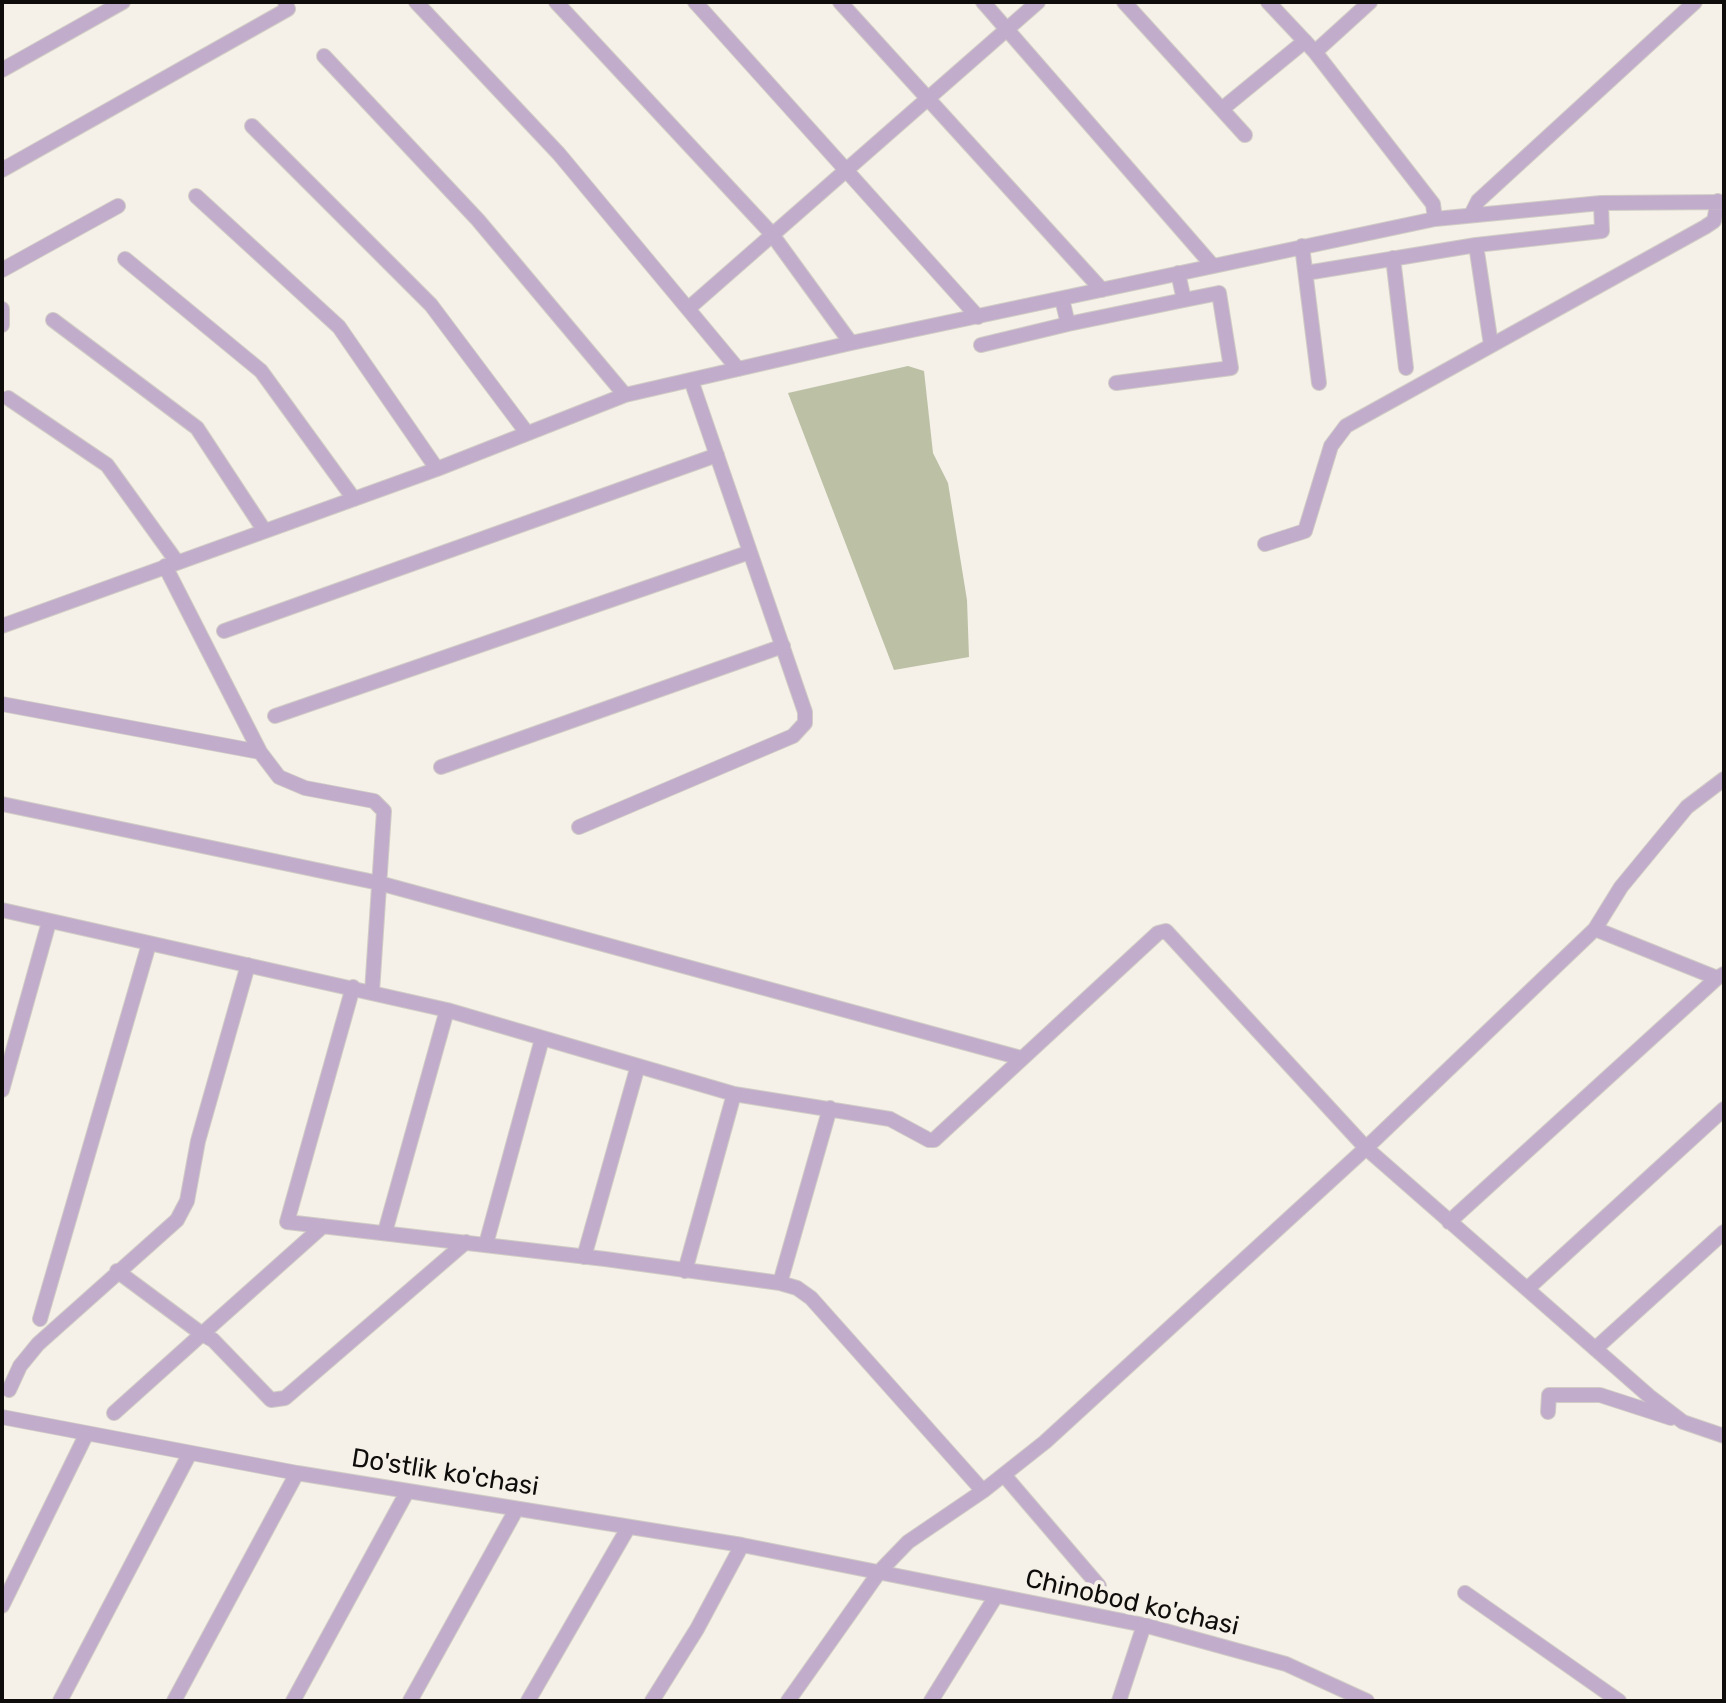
<!DOCTYPE html>
<html>
<head>
<meta charset="utf-8">
<style>
  body { margin:0 }
  #map { position:relative; width:1726px; height:1703px; overflow:hidden; background:#f5f0e8; font-family:Rubik,sans-serif }
  canvas { display:block }
  .frame { position:absolute; inset:0; border:4px solid #0f0d0b; pointer-events:none }
</style>
</head>
<body>
<div id="map">
<canvas width="1726" height="1703"></canvas>
<div class="frame"></div>
</div>
<script>
const g = document.querySelector('canvas').getContext('2d');
g.lineJoin = 'round';
function fillPath(path, color) { g.fillStyle = color; g.fill(path, 'evenodd'); }
const toPath = rows => new Path2D(rows.map(r => 'M' + r).join(''));
function trace(path, color, width, dash) { g.strokeStyle = color; g.lineWidth = width; g.lineCap = dash ? 'butt' : 'round'; g.setLineDash(dash || []); g.stroke(path); }
function write(font, color, halo, rows, align = 'center') {
  g.font = font + ' Rubik,sans-serif'; g.lineWidth = 8; g.setLineDash([]); g.textBaseline = 'middle'; g.strokeStyle = halo; g.fillStyle = color; for (const [text, x, y, turn = 0] of rows) {
    g.save(); g.translate(x, y); g.rotate((+turn || 0) * Math.PI / 180); g.textAlign = isNaN(turn) ? turn : align; if (halo) g.strokeText(text, 0, 0); g.fillText(text, 0, 0); g.restore();
  }
}
const green = toPath([
  [908,366,924,371,933,453,948,483,967,600,969,657,894,670,788,393]
]);
const minor = toPath([
  [416,2,559,154,738,369],
  [556,2,771,233,851,343],
  [695,2,978,317],
  [840,2,1102,290],
  [983,2,1213,266],
  [1124,2,1245,135],
  [1268,2,1315,52,1433,204,1435,219],
  [1315,52,1370,2],
  [324,56,478,220,625,395],
  [2,70,123,2],
  [1222,109,1305,41],
  [252,126,431,305,527,433],
  [2,170,288,9,285,2],
  [196,196,339,327,437,469],
  [1471,215,1478,201,1695,2],
  [1476,245,1602,231,1601,203],
  [1302,246,1319,383],
  [1393,258,1406,368],
  [125,259,261,371,354,499],
  [2,270,118,206],
  [1306,273,1476,245,1491,345],
  [690,307,1038,2],
  [2,309,2,325],
  [53,320,197,428,264,530],
  [1068,324,1184,300],
  [981,345,1068,324,1062,299],
  [1116,383,1231,368,1219,293,1184,300,1178,273],
  [8,398,107,465,177,562],
  [1265,544,1305,531,1331,446,1346,426,1705,227,1714,221,1718,201],
  [165,566,260,752,279,777,305,788,374,801,384,811,372,992],
  [2,626,437,469,625,395,851,343,1435,219,1601,203,1724,202],
  [224,631,717,455],
  [2,704,260,752],
  [275,716,750,552],
  [441,767,783,646],
  [2,804,379,883,1021,1058],
  [579,827,793,736,805,723,805,712,691,380],
  [2,910,447,1010,734,1094,890,1119,929,1140,934,1140,1158,933,1166,931,1366,1148,1649,1396,1683,1422,1724,1436],
  [1595,929,1717,978,1724,974],
  [353,987,287,1222,605,1259,780,1283,797,1288,811,1298,983,1491],
  [2,1090,49,922],
  [1449,1222,1717,978],
  [323,1226,202,1334,213,1340,271,1400,285,1398,466,1242],
  [385,1232,447,1010],
  [486,1244,542,1039],
  [584,1257,637,1069],
  [685,1271,734,1094],
  [780,1283,830,1108],
  [1527,1289,1724,1109],
  [40,1319,149,944],
  [1595,1349,1724,1232],
  [9,1390,20,1366,38,1344,177,1220,187,1201,198,1141,248,965],
  [1548,1412,1549,1395,1600,1395,1671,1418],
  [114,1413,202,1334,117,1271],
  [2,1417,297,1473,742,1545,1144,1625,1286,1664,1367,1701],
  [1004,1475,1099,1586],
  [1465,1593,1619,1701],
  [2,1606,86,1435],
  [60,1701,190,1453],
  [174,1701,297,1473],
  [293,1701,407,1492],
  [410,1701,516,1510],
  [528,1701,628,1528],
  [652,1701,697,1629,742,1545],
  [788,1701,880,1571,908,1542,983,1491,1045,1442,1366,1148,1595,929,1621,887,1687,807,1724,779],
  [931,1701,996,1596],
  [1119,1701,1144,1625]
]);
const streetNames = [
  ["Do'stlik ko'chasi",445,1473,9],
  ["Chinobod ko'chasi",1132,1603,13]
];
fillPath(green, '#bcc1a5');
trace(minor, '#d0ccc5', 16);
trace(minor, '#c1adcb', 14);
write('26px', '#0f0d0b', '#f5f0e8', streetNames);
</script>
</body>
</html>
